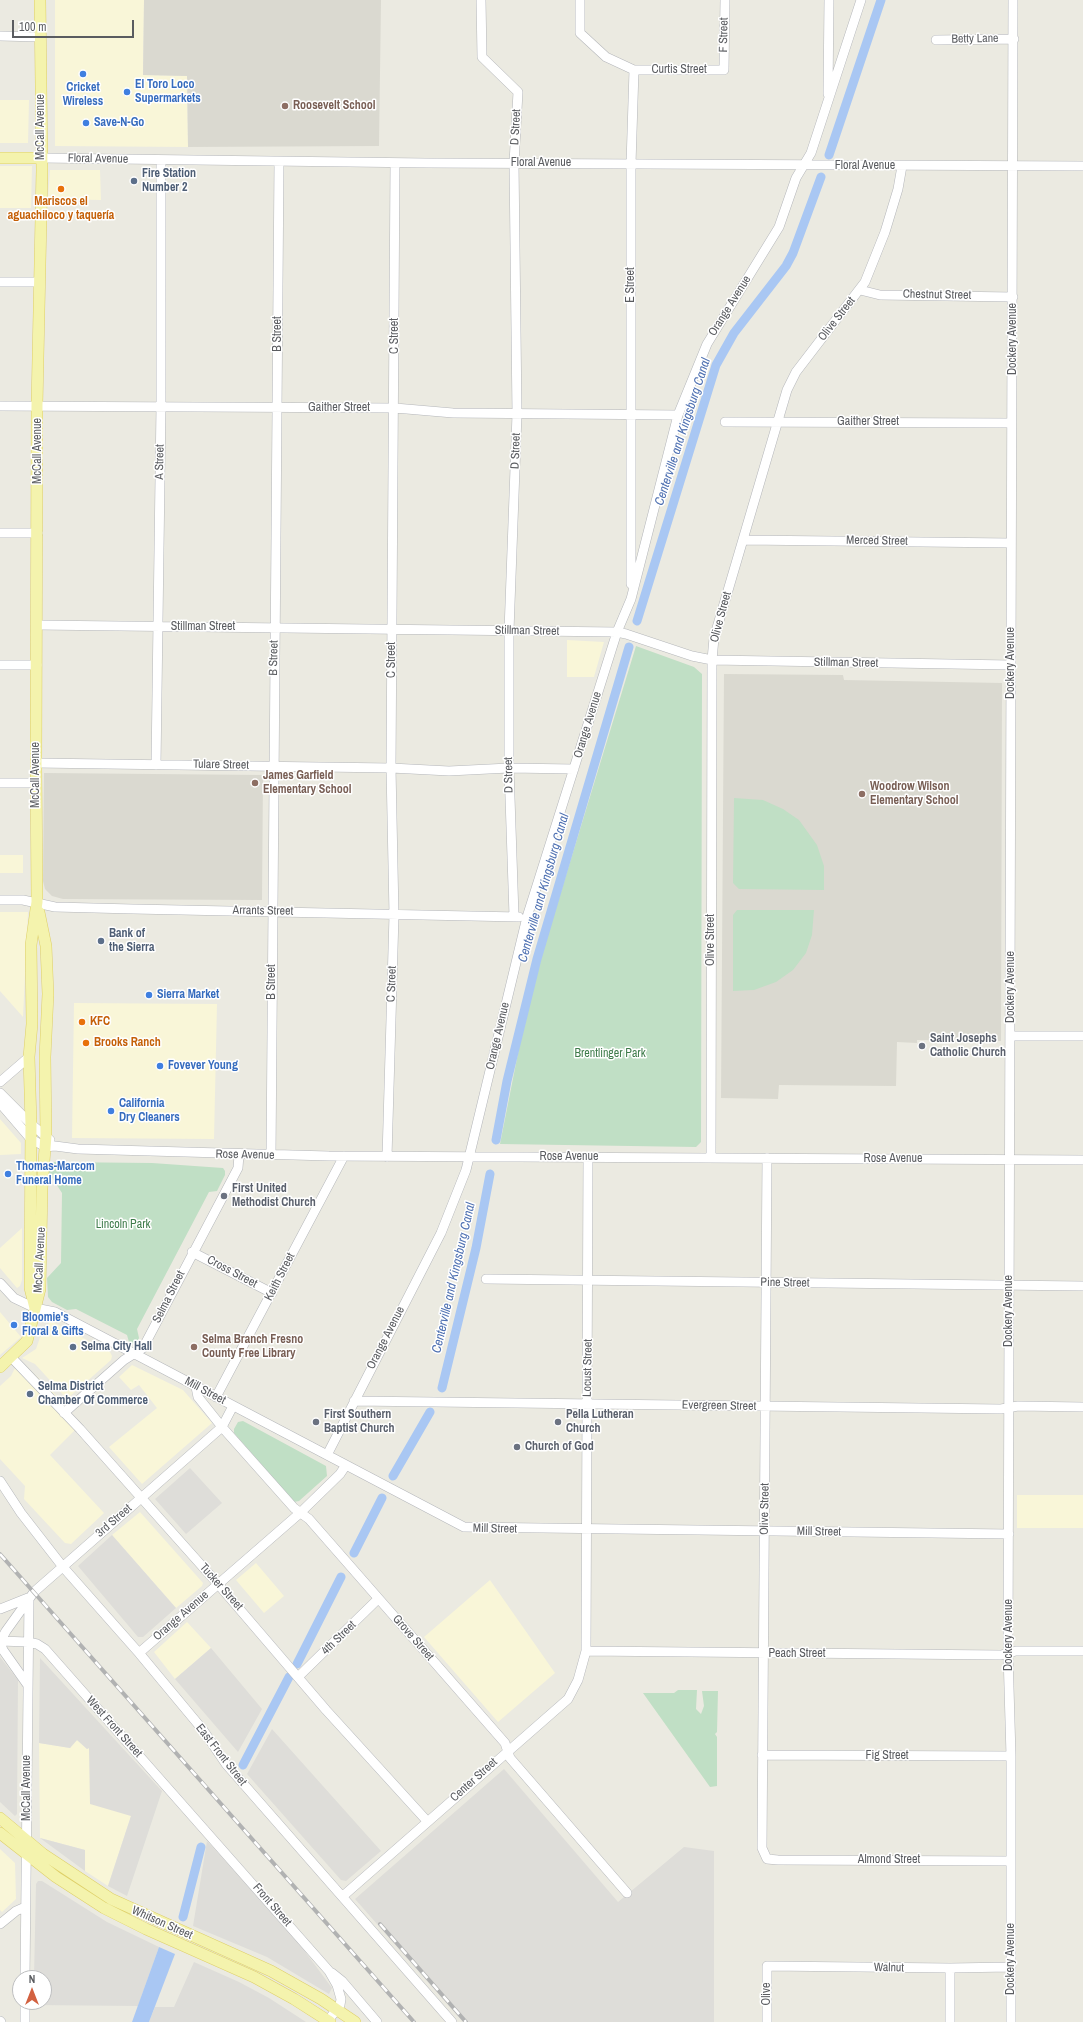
<!DOCTYPE html>
<html>
<head>
<meta charset="utf-8">
<style>
  body { margin:0 }
  #map { position:relative; width:1083px; height:2022px; overflow:hidden; background:#ebeae1; font-family:"Archivo Narrow",sans-serif }
  canvas { display:block }
  .north { position:absolute; left:12px; top:1970px; width:40px; height:40px; box-sizing:border-box; background:#fff; border:1px solid #bdbebf; border-radius:50%; rotate:0deg; font-size:11px; font-weight:700; line-height:16px; text-align:center; color:#5a5c60 }
  .north::after { content:''; display:block; margin:auto; width:14px; height:18px; background:#d26140; clip-path:polygon(50% 0,100% 100%,50% 72%,0 100%) }
  .scale { position:absolute; left:12px; top:20px; width:122px; height:18px; box-sizing:border-box; border:2px solid #5a5c60; border-top:0; padding-left:5px; font-size:12px; line-height:14px; white-space:nowrap; color:#5a5c60; -webkit-text-stroke:3px #fff; paint-order:stroke }
</style>
</head>
<body>
<div id="map">
<canvas width="1083" height="2022"></canvas>
<div class="north">N</div>
<div class="scale">100 m</div>
</div>
<script>
const g = document.querySelector('canvas').getContext('2d');
g.lineJoin = 'round';
function fillPath(path, color) { g.fillStyle = color; g.fill(path, 'evenodd'); }
const toPath = rows => new Path2D(rows.map(r => 'M' + r).join(''));
function trace(path, color, width, dash) { g.strokeStyle = color; g.lineWidth = width; g.lineCap = dash ? 'butt' : 'round'; g.setLineDash(dash || []); g.stroke(path); }
function write(font, color, halo, rows, align = 'center') {
  g.font = font + ' "Archivo Narrow",sans-serif'; g.lineWidth = 3; g.setLineDash([]); g.textBaseline = 'middle'; g.strokeStyle = halo; g.fillStyle = color; for (const [text, x, y, turn = 0] of rows) {
    g.save(); g.translate(x, y); g.rotate((+turn || 0) * Math.PI / 180); g.textAlign = isNaN(turn) ? turn : align; if (halo) g.strokeText(text, 0, 0); g.fillText(text, 0, 0); g.restore();
  }
}
const commercial = toPath([
  [55,0,144,0,143,75,187,76,188,147,55,146],
  [0,100,29,100,28,143,0,143],
  [0,166,32,166,31,208,0,208],
  [50,170,100,170,101,200,48,199],
  [567,640,604,642,594,677,567,677],
  [0,855,23,855,23,873,0,873],
  [0,912,28,912,23,1017,0,991],
  [74,1003,217,1004,214,1139,72,1138],
  [0,1119,21,1143,21,1154,0,1155],
  [22,1228,22,1280,20,1286,17,1288,0,1268,0,1248],
  [0,1312,21,1337,0,1355],
  [51,1321,110,1352,112,1356,111,1360,67,1399,35,1364,22,1358,36,1349,43,1329],
  [132,1365,183,1390,212,1423,142,1484,109,1447,157,1408,139,1385,131,1390,119,1377],
  [25,1366,48,1386,81,1424,50,1455,104,1513,71,1544,65,1543,24,1499,25,1486,0,1459,0,1386,11,1376,15,1368],
  [1017,1495,1083,1495,1083,1528,1017,1528],
  [140,1512,203,1583,202,1586,176,1608,112,1535],
  [256,1563,284,1596,264,1613,236,1580],
  [490,1580,555,1673,498,1722,424,1637],
  [187,1622,211,1648,175,1679,154,1652],
  [77,1740,87,1749,89,1748,131,1816,108,1886,85,1871,85,1850,40,1838,39,1743,70,1748],
  [0,1849,15,1863,16,1899,2,1912,0,1910]
]);
const industrial = toPath([
  [190,1468,222,1503,186,1534,155,1499],
  [112,1535,176,1608,143,1637,138,1637,78,1566],
  [211,1648,262,1709,238,1752,175,1679],
  [0,1657,18,1680,17,1814,15,1816,0,1802],
  [40,1658,162,1791,127,1896,108,1886,131,1816,90,1804,89,1748,87,1749,77,1740,70,1748,39,1743],
  [272,1729,381,1851,346,1881,341,1880,247,1774],
  [504,1769,618,1902,684,1847,714,1851,714,2022,463,2022,355,1899],
  [40,1838,85,1850,85,1871],
  [207,1841,292,1934,332,1988,329,1994,267,1957,193,1926],
  [38,1881,42,1881,107,1922,159,1947,138,2006,34,2005,34,2002,44,2002,44,1978,34,1978,36,1884],
  [194,1962,239,1982,269,1998,306,2022,149,2022,155,2007,174,2007]
]);
const education = toPath([
  [144,0,381,0,379,146,188,147,187,76,143,75],
  [724,674,843,675,844,680,1002,683,1001,1041,917,1040,917,1043,897,1042,896,1086,779,1085,778,1099,721,1098],
  [44,773,263,775,262,900,63,899,52,896,45,889,43,881]
]);
const green = toPath([
  [636,646,694,667,702,674,701,1142,696,1147,500,1144,523,1028,545,944],
  [734,798,763,800,783,809,799,820,817,845,824,866,824,890,739,889,733,883],
  [737,910,814,910,812,935,806,953,793,970,776,982,754,990,733,991,733,915],
  [53,1162,152,1163,223,1168,225,1171,225,1175,217,1191,209,1192,137,1329,139,1338,137,1342,131,1344,129,1342,127,1335,76,1309,67,1310,52,1302,48,1297,47,1278,61,1263,62,1193,49,1173,49,1167],
  [243,1421,326,1466,327,1476,299,1501,294,1502,234,1433,234,1429,238,1422],
  [678,1690,697,1690,696,1709,701,1714,704,1706,702,1691,718,1691,717,1732,715,1734,717,1737,717,1786,710,1787,643,1693,674,1693]
]);
const water = toPath([
  [159,1947,175,1954,149,2022,132,2022]
]);
const canal = toPath([
  [829,155,881,0],
  [637,621,716,365,734,333,786,266,793,253,821,177],
  [496,1140,507,1081,537,959,629,647],
  [442,1388,476,1248,490,1174],
  [393,1476,430,1412],
  [354,1553,382,1498],
  [297,1664,341,1577],
  [243,1765,289,1677],
  [183,1917,201,1847]
]);
const minor = toPath([
  [481,0,482,57,518,92,514,163,517,414,509,631,509,768,514,916],
  [580,0,580,33,606,57,634,70,724,70,725,0],
  [0,36,40,37],
  [936,40,1014,39],
  [828,94,829,0],
  [41,158,426,163,1083,166],
  [0,282,40,282],
  [860,290,880,295,1013,297],
  [0,406,395,408,453,413,678,415],
  [725,422,1011,423],
  [0,533,38,533],
  [744,540,1011,543],
  [631,584,631,164,634,70],
  [37,625,617,632,626,634,692,656,712,660,1011,665],
  [0,665,37,665],
  [36,763,391,768,449,771,509,768,574,769],
  [156,765,161,406,161,160],
  [0,783,36,783],
  [0,900,23,900,55,907,133,909,519,917],
  [1010,1036,1083,1036],
  [0,1082,29,1057],
  [0,1093,31,1124,50,1140],
  [0,1103,30,1138,45,1147,55,1146,78,1149,329,1156,1083,1160],
  [271,1155,279,162],
  [387,1157,394,915,391,768,395,163],
  [711,1157,712,660,714,638,787,390,796,372,865,282,885,232,898,189,902,166],
  [767,1158,762,1848,767,1859,778,1860,1011,1861],
  [192,1252,272,1293],
  [486,1279,1083,1286],
  [0,1283,14,1298,35,1308,55,1312,464,1527,1009,1534],
  [11,1357,80,1429,218,1584,326,1710,427,1821],
  [196,1387,198,1397,222,1427,294,1508,309,1519,505,1743,510,1758,627,1893],
  [216,1397,344,1156],
  [354,1401,1001,1409,1018,1406,1083,1407],
  [64,1413,124,1360,143,1348,238,1168,239,1155],
  [327,1455,441,1233,466,1170,527,917,617,632,631,599,678,415,707,344,779,227,796,178,811,153,861,0],
  [0,1481,21,1513,63,1567,139,1653,203,1730,226,1764,452,2022],
  [0,1609,28,1598],
  [0,1641,28,1642,37,1644,45,1649,329,1971,337,1985,341,1999,340,2005,327,2022],
  [0,1642,6,1631,34,1592,222,1427,233,1406],
  [0,1642,3,1650,27,1684],
  [586,1651,1001,1655,1016,1651,1083,1651],
  [139,1653,300,1513,340,1474,346,1465],
  [299,1676,378,1599],
  [762,1755,1011,1756],
  [343,1896,568,1699,578,1680,586,1651,588,1157],
  [0,1924,16,1911,25,1907],
  [950,1968,950,2022],
  [332,1973,342,1981,377,2022],
  [25,1978,29,1598],
  [0,2021,1,2022],
  [25,2022,25,2002],
  [767,2022,767,1966,950,1968,1011,1967],
  [1011,2022,1011,1756,1008,1653,1013,0]
]);
const major = toPath([
  [0,158,41,158],
  [35,1308,30,1288,31,1124,29,1057,32,1024,31,945,37,902,36,763,37,405,42,170,40,0],
  [0,1367,27,1341,40,1289,42,1188,46,1135,45,1057,48,994,46,946,39,912],
  [0,1818,43,1854,111,1899,271,1971,321,1999,355,2022],
  [0,1833,56,1877,104,1908,146,1929,254,1977,294,1999,330,2022]
]);
const rail = toPath([
  [0,1554,414,2022],
  [380,1924,466,2022]
]);
const markers = [
  [83,74,4,"#3f7fe0"],
  [127,92,4,"#3f7fe0"],
  [285,106,4,"#8d6e63"],
  [86,123,4,"#3f7fe0"],
  [134,181,4,"#5c6f8a"],
  [61,189,4,"#e8710a"],
  [255,783,4,"#8d6e63"],
  [862,794,4,"#8d6e63"],
  [101,941,4,"#5c6f8a"],
  [149,995,4,"#3f7fe0"],
  [82,1022,4,"#e8710a"],
  [86,1043,4,"#e8710a"],
  [922,1046,4,"#6b7280"],
  [160,1066,4,"#3f7fe0"],
  [111,1111,4,"#3f7fe0"],
  [8,1174,4,"#3f7fe0"],
  [224,1196,4,"#6b7280"],
  [14,1325,4,"#3f7fe0"],
  [73,1347,4,"#5c6f8a"],
  [194,1347,4,"#8d6e63"],
  [30,1394,4,"#5c6f8a"],
  [316,1422,4,"#6b7280"],
  [558,1422,4,"#6b7280"],
  [517,1447,4,"#6b7280"]
];
const streetNames = [
  ["F Street",724,35,-89],
  ["Betty Lane",975,39,-1],
  ["Curtis Street",679,70],
  ["McCall Avenue",41,127,-90],
  ["D Street",516,127,-87],
  ["Floral Avenue",98,159,1],
  ["Floral Avenue",541,163],
  ["Floral Avenue",865,166],
  ["E Street",631,285,-90],
  ["Chestnut Street",937,295,1],
  ["Orange Avenue",730,306,-58],
  ["Olive Street",837,319,-52],
  ["B Street",278,334,-90],
  ["C Street",395,336,-90],
  ["Dockery Avenue",1013,339,-90],
  ["Gaither Street",339,408],
  ["Gaither Street",868,422],
  ["McCall Avenue",38,451,-90],
  ["D Street",516,451,-88],
  ["A Street",160,462,-89],
  ["Merced Street",877,541,1],
  ["Olive Street",721,617,-75],
  ["Stillman Street",203,627],
  ["Stillman Street",527,631,1],
  ["B Street",274,658,-89],
  ["C Street",392,660,-90],
  ["Stillman Street",846,663,1],
  ["Dockery Avenue",1011,663,-90],
  ["Orange Avenue",588,725,-73],
  ["Tulare Street",221,765,1],
  ["McCall Avenue",36,775,-90],
  ["D Street",509,775,-91],
  ["Arrants Street",263,911,1],
  ["Olive Street",711,940,-90],
  ["B Street",272,982,-90],
  ["C Street",392,984,-88],
  ["Dockery Avenue",1011,987,-90],
  ["Orange Avenue",498,1036,-77],
  ["Rose Avenue",245,1155,1],
  ["Rose Avenue",569,1157],
  ["Rose Avenue",893,1159],
  ["McCall Avenue",40,1260,-87],
  ["Cross Street",232,1272,28],
  ["Keith Street",280,1277,-63],
  ["Pine Street",785,1283,1],
  ["Selma Street",169,1297,-63],
  ["Dockery Avenue",1009,1311,-90],
  ["Orange Avenue",386,1338,-63],
  ["Locust Street",588,1368,-89],
  ["Mill Street",205,1391,28],
  ["Evergreen Street",719,1406,1],
  ["Olive Street",765,1509,-89],
  ["3rd Street",114,1521,-41],
  ["Mill Street",495,1529,1],
  ["Mill Street",819,1532,1],
  ["Tucker Street",221,1587,48],
  ["Orange Avenue",181,1616,-41],
  ["Dockery Avenue",1009,1635,-90],
  ["4th Street",339,1638,-44],
  ["Grove Street",413,1638,49],
  ["Peach Street",797,1654],
  ["West Front Street",114,1727,48],
  ["East Front Street",221,1755,52],
  ["Fig Street",887,1756],
  ["Center Street",474,1780,-42],
  ["McCall Avenue",27,1788,-90],
  ["Almond Street",889,1860],
  ["Front Street",272,1905,49],
  ["Whitson Street",162,1923,24],
  ["Dockery Avenue",1011,1959,-90],
  ["Walnut",889,1968,1],
  ["Olive",767,1994,-90]
];
const shopNames = [
  ["El Toro Loco",135,85],
  ["Supermarkets",135,99],
  ["Cricket",83,88,"center"],
  ["Wireless",83,102,"center"],
  ["Save-N-Go",94,123],
  ["Sierra Market",157,995],
  ["Fovever Young",168,1066],
  ["California",119,1104],
  ["Dry Cleaners",119,1118],
  ["Thomas-Marcom",16,1167],
  ["Funeral Home",16,1181],
  ["Bloomie's",22,1318],
  ["Floral & Gifts",22,1332]
];
const educationNames = [
  ["Roosevelt School",293,106],
  ["James Garfield",263,776],
  ["Elementary School",263,790],
  ["Woodrow Wilson",870,787],
  ["Elementary School",870,801],
  ["Selma Branch Fresno",202,1340],
  ["County Free Library",202,1354]
];
const serviceNames = [
  ["Fire Station",142,174],
  ["Number 2",142,188],
  ["Bank of",109,934],
  ["the Sierra",109,948],
  ["Selma City Hall",81,1347],
  ["Selma District",38,1387],
  ["Chamber Of Commerce",38,1401]
];
const foodNames = [
  ["Mariscos el",61,202,"center"],
  ["aguachiloco y taquería",61,216,"center"],
  ["KFC",90,1022],
  ["Brooks Ranch",94,1043]
];
const worshipNames = [
  ["Saint Josephs",930,1039],
  ["Catholic Church",930,1053],
  ["First United",232,1189],
  ["Methodist Church",232,1203],
  ["First Southern",324,1415],
  ["Baptist Church",324,1429],
  ["Pella Lutheran",566,1415],
  ["Church",566,1429],
  ["Church of God",525,1447]
];
const parkNames = [
  ["Brentlinger Park",610,1054],
  ["Lincoln Park",123,1225]
];
const waterNames = [
  ["Centerville and Kingsburg Canal",683,432,-72],
  ["Centerville and Kingsburg Canal",544,888,-74],
  ["Centerville and Kingsburg Canal",454,1278,-77]
];
fillPath(commercial, '#f9f6d8');
fillPath(industrial, '#deddd9');
fillPath(education, '#dad9d0');
fillPath(green, '#c0dfc5');
fillPath(water, '#a9c7f3');
trace(canal, '#a9c7f3', 9);
trace(minor, '#b4b6ba', 10);
trace(major, '#decf67', 12);
trace(minor, '#fff', 9);
trace(major, '#f4f3ad', 11);
trace(rail, '#b1b2b2', 4);
trace(rail, '#fff', 2.5, [8]);
for (const [x, y, r, color] of markers) { const dot = new Path2D(); dot.arc(x, y, r, 0, 2 * Math.PI); g.fillStyle = color; g.fill(dot); trace(dot, '#fff', 1.5); }
write('12px', '#5a5c60', '#fff', streetNames);
write('bold 12px', '#366cbe', '#fff', shopNames, 'left');
write('bold 12px', '#785e54', '#fff', educationNames, 'left');
write('bold 12px', '#4e5e75', '#fff', serviceNames, 'left');
write('bold 12px', '#c56008', '#fff', foodNames, 'left');
write('bold 12px', '#5b616d', '#fff', worshipNames, 'left');
write('12px', '#3e7b4a', '#fff', parkNames);
write('italic 13px', '#4f71b2', '#fff', waterNames);
</script>
</body>
</html>
